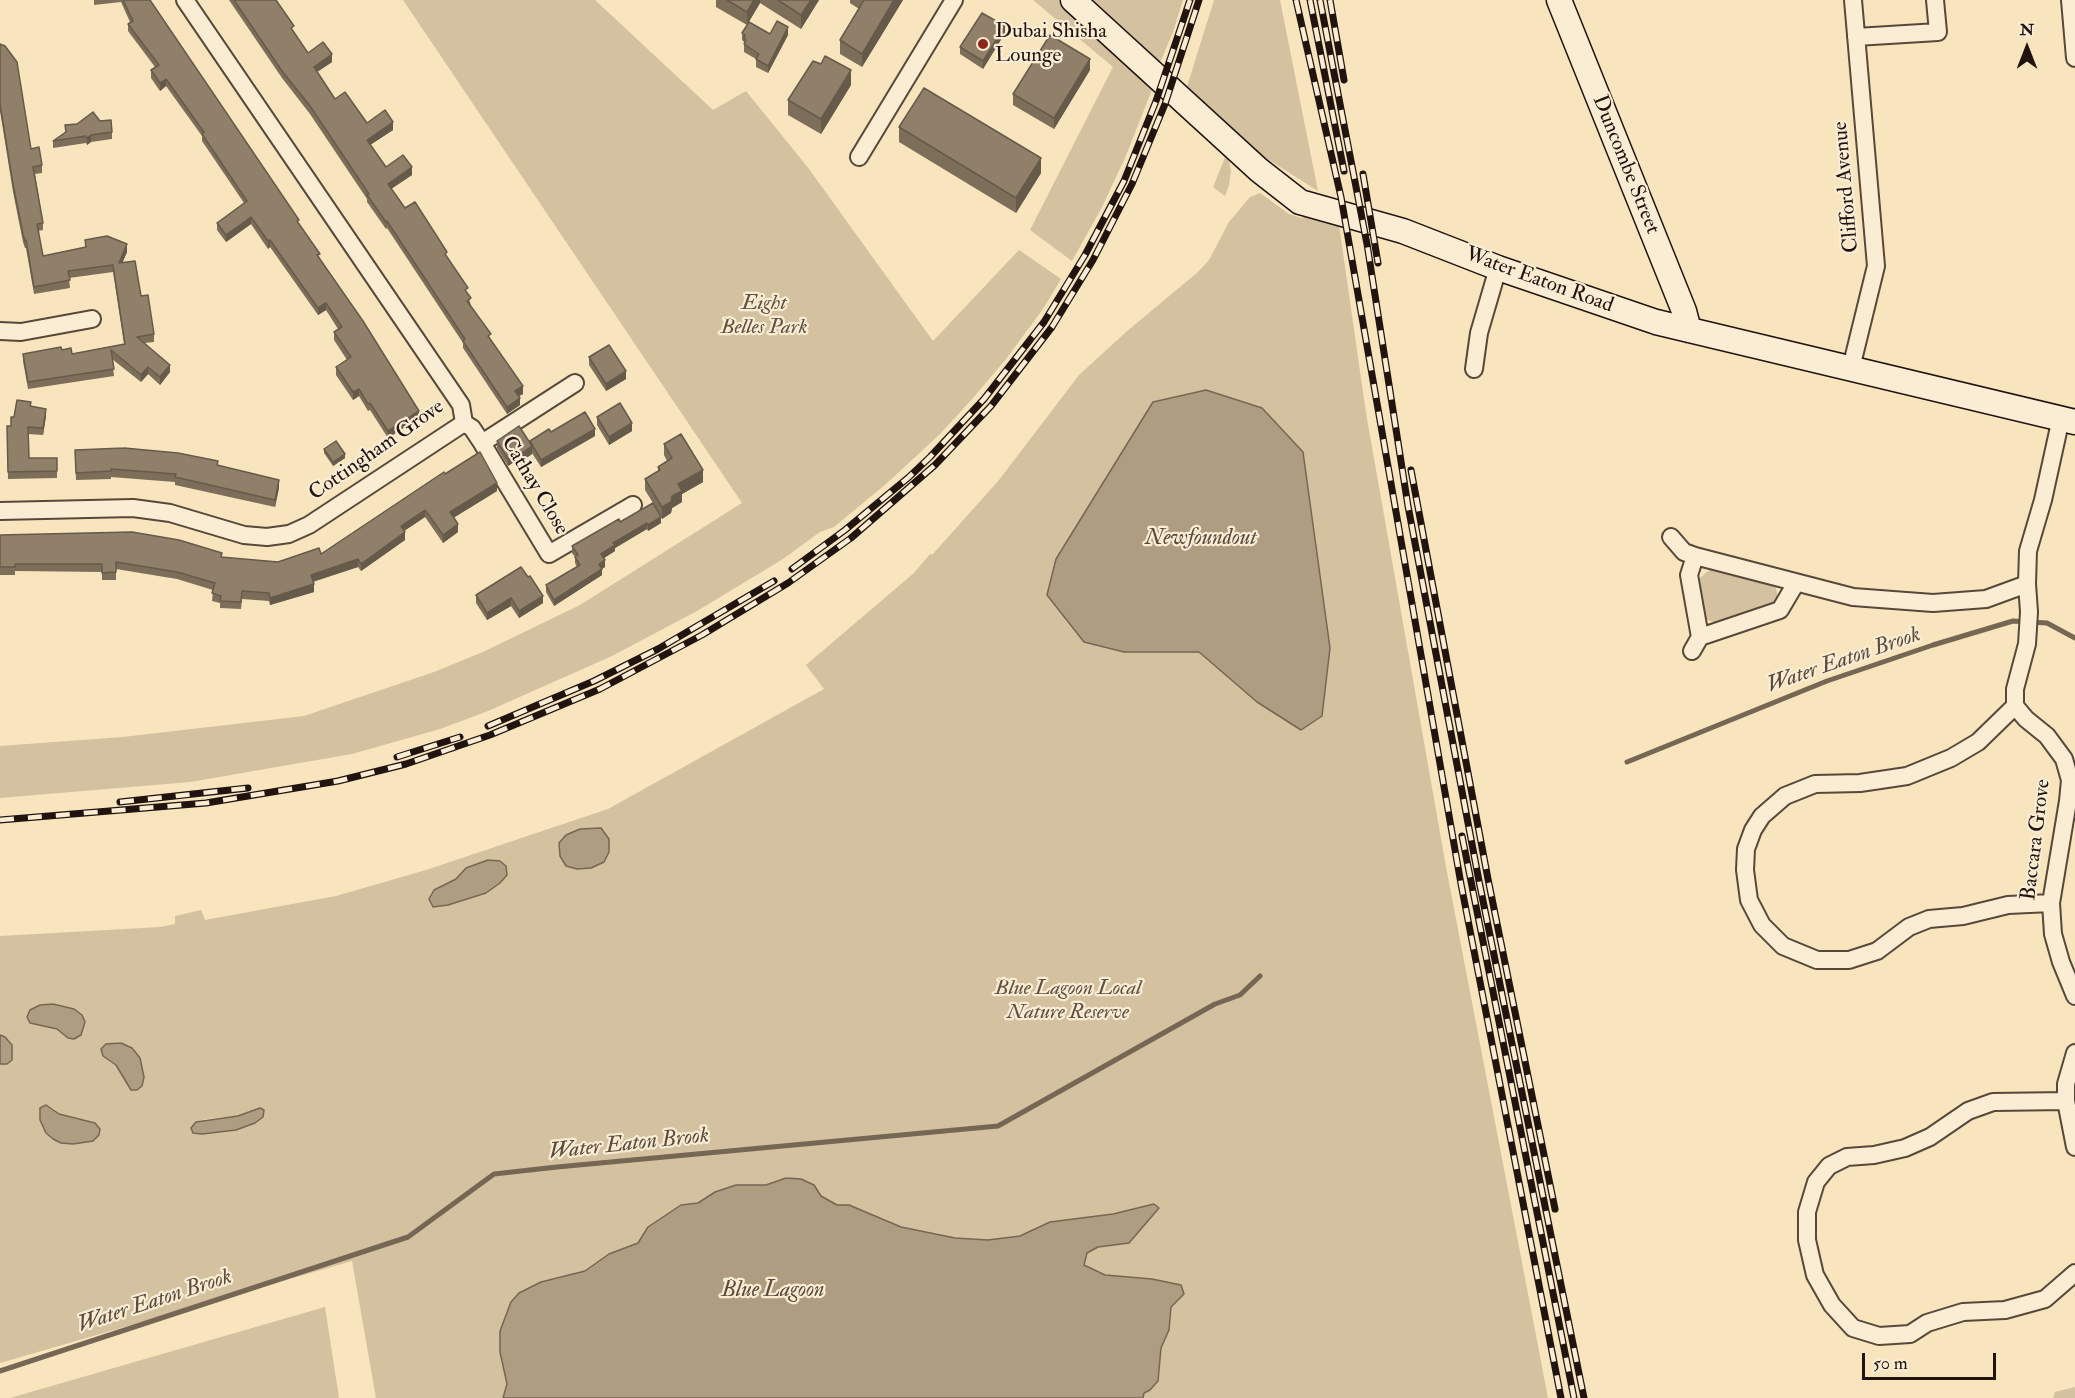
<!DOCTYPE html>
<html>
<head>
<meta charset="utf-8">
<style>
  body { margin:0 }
  #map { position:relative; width:2075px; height:1398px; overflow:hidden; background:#f8e4bd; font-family:"IM FELL Double Pica",serif }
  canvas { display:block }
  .north { position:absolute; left:1997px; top:18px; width:60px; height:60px; -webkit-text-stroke:4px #faedd4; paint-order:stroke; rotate:0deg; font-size:16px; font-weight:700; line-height:24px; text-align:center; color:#21140f }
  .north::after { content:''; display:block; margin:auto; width:21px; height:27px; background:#21140f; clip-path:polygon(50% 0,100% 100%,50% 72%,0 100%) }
  .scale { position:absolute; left:1862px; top:1353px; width:134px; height:27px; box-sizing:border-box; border:3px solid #21140f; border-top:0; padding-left:8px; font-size:18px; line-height:21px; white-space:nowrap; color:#21140f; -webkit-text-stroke:4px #faedd4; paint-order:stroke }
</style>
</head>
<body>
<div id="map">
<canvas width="2075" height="1398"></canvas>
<div class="north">N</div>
<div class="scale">50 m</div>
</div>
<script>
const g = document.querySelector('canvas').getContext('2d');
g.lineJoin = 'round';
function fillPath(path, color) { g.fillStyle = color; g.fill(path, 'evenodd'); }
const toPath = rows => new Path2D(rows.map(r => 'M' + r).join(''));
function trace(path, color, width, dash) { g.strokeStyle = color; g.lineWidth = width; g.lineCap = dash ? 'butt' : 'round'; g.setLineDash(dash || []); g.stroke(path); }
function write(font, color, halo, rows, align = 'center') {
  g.font = font + ' "IM FELL Double Pica",serif'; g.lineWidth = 4.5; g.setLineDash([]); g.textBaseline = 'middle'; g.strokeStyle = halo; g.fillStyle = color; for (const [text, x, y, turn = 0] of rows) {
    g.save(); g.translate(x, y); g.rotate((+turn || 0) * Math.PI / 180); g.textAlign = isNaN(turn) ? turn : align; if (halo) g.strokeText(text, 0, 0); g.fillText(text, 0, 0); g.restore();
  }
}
const green = toPath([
  [403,0,595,0,713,110,746,91,809,169,933,341,1019,250,1061,279,1043,309,1006,359,973,398,941,433,886,484,834,527,820,532,783,559,697,611,612,656,488,711,440,729,352,754,190,782,0,798,0,746,123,737,304,716,434,672,483,652,580,605,742,503],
  [1033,0,1061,0,1155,82,1125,158,1101,209,1072,261,1030,230,1113,67],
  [1087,0,1183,0,1173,32,1159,65],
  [1214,0,1280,0,1318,191,1255,151,1185,93],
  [1175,98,1227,148,1231,171,1229,185,1225,196,1213,187,1226,155,1171,108],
  [1260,193,1289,214,1301,218,1315,214,1338,218,1366,413,1446,867,1548,1398,376,1398,352,1261,0,1363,0,1064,7,1064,5,1037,0,1035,0,936,160,927,175,924,175,916,201,910,205,920,336,896,426,870,608,809,824,689,806,665,914,573,930,554,932,555,999,480,1079,375,1126,332,1198,272,1209,260,1229,222,1250,197],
  [53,1004,74,1009,82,1015,85,1022,81,1035,74,1039,68,1038,57,1029,47,1026,30,1010,40,1005],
  [110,1060,144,1077,131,1090,116,1065],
  [52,1108,59,1114,69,1118,85,1120,93,1141,73,1144],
  [250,1111,263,1117,255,1123,236,1130,202,1134,193,1133,191,1128,196,1122,206,1119,238,1116],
  [1711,569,1775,584,1779,602,1717,624,1704,618,1697,580],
  [325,1307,339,1398,10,1398],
  [2075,1387,2075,1398,2053,1398,2055,1392]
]);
const water = toPath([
  [1206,390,1262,408,1303,452,1330,648,1322,716,1301,730,1257,702,1199,652,1124,652,1084,642,1047,595,1056,559,1153,402,1206,390],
  [601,828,609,839,609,852,604,862,591,868,577,869,566,866,560,856,559,843,566,835,580,829,601,828],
  [488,860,500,861,506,866,507,875,500,883,486,893,448,905,433,907,429,899,434,890,456,879,466,868,488,860],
  [53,1004,74,1009,82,1015,85,1022,81,1035,74,1039,68,1038,57,1029,30,1023,27,1017,30,1010,40,1005,53,1004],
  [0,1035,5,1037,12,1045,12,1060,7,1064,0,1064,0,1035],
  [121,1043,132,1048,140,1058,144,1077,142,1086,137,1090,131,1090,116,1065,103,1056,101,1049,106,1044,121,1043],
  [46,1105,59,1114,95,1123,100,1129,99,1135,93,1141,73,1144,61,1143,53,1139,46,1133,40,1120,40,1108,46,1105],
  [260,1108,264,1110,263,1117,255,1123,236,1130,202,1134,193,1133,191,1128,196,1122,238,1116,260,1108],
  [786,1178,801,1179,814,1185,821,1196,837,1205,849,1205,901,1227,955,1238,988,1240,1020,1236,1050,1222,1113,1214,1154,1204,1159,1208,1129,1243,1098,1247,1087,1253,1084,1265,1105,1275,1152,1279,1181,1285,1184,1294,1171,1307,1169,1330,1161,1348,1158,1381,1150,1390,1144,1393,1143,1398,503,1398,507,1384,500,1352,500,1331,511,1302,519,1293,541,1282,585,1271,609,1254,638,1243,648,1227,681,1205,698,1203,715,1192,736,1185,766,1185,786,1178]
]);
const stream = toPath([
  [1627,762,1827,681,1933,645,2013,621,2047,623,2075,638],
  [0,1371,408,1237,494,1174,557,1167,998,1126,1215,1004,1240,995,1260,976]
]);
const street = toPath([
  [2070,0,2075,58],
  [1856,37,1938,32,1935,0],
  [859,157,954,0],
  [0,331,21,332,92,319],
  [1851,368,1876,266,1853,0],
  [1474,369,1479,333,1498,268],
  [464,423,472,428,482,443,549,554,633,505],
  [482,443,575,383],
  [0,511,133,508,170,513,244,535,267,537,289,534,309,525,464,423,461,405,185,0],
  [1671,537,1684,552,1695,556,1853,597,1933,603,1986,599,2027,584],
  [1695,556,1689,575,1700,637,1780,610,1796,583],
  [1692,651,1700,637],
  [2015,706,2026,719,2047,736,2064,759,2070,780,2068,801,2051,903,2053,934,2061,962,2075,996],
  [2051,903,2008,905,1963,916,1929,919,1909,927,1877,951,1849,960,1817,960,1783,946,1762,925,1749,900,1745,870,1746,849,1753,830,1762,816,1785,796,1815,784,1860,783,1907,776,1951,758,1978,742,2015,706,2015,689,2027,644,2029,612,2027,584,2028,551,2043,500,2061,418],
  [2075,1053,2066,1084,2066,1101,2075,1147],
  [2066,1101,1993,1102,1968,1111,1930,1137,1905,1148,1874,1155,1847,1157,1829,1166,1816,1182,1807,1212,1807,1240,1815,1275,1832,1305,1853,1328,1879,1336,1910,1334,1927,1323,1963,1312,2005,1310,2045,1299,2075,1273]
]);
const secondary = toPath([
  [1073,0,1259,170,1300,202,1403,231,1498,268,1656,322,2075,422],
  [1559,0,1684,311,1689,330]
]);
const rail = toPath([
  [1296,0,1341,197,1461,884,1561,1398],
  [1310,0,1344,171],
  [1320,0,1367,244,1408,506,1479,881,1584,1398],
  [1330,0,1344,80],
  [1363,174,1378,263],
  [1411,470,1488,879,1555,1209],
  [792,569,845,530,909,477,930,457,984,399,1044,322,1085,255,1124,181,1156,101,1190,0],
  [488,726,594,681,658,649,774,581],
  [397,757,460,737],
  [120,802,248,788],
  [0,820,206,803,338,781,406,764,490,735,600,689,702,635,788,583,851,538,935,465,991,406,1052,327,1093,260,1132,184,1165,104,1199,0],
  [1462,836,1574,1398]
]);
const wall = toPath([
  [94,0,150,0,299,224,419,418,388,438,370,410,368,411,359,396,353,400,336,375,336,367,347,360,334,340,334,332,338,329,326,310,318,315,270,247,268,249,251,224,226,242,217,230,217,223,244,203,202,141,202,136,166,86,160,91,151,78,151,70,155,67,128,31,128,24,130,22,121,2,94,5],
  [229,0,276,0,294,33,308,53,332,62,317,72,335,99,367,123,393,130,370,145,386,167,412,175,391,189,405,208,447,258,468,294,471,306,523,394,519,396,520,405,507,414,463,348,463,343,387,228,386,229,367,202,367,199,310,114,282,78],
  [716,0,819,0,801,29,760,3,747,25,716,7],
  [850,0,903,0,862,67,840,54,840,40,859,9,850,3],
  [742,33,788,35,768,73,756,67,756,59,744,52,744,42,742,40],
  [1005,33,983,69,960,54,960,47],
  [0,44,31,149,42,165,42,173,35,174,43,223,43,230,38,231,43,256,85,247,85,240,127,252,122,263,141,296,154,334,154,342,144,343,170,372,160,385,148,374,141,382,112,359,114,376,28,389,23,361,23,354,62,350,72,354,124,344,113,272,69,278,70,288,34,294,26,248,25,248,23,242,13,192,0,111],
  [1090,70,1054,129,1013,105,1013,94],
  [851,85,821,134,788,115,788,100],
  [100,121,112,132,112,139,91,142,87,145,86,143,53,148,53,141,65,132,65,125],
  [899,127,1041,173,1016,213,899,142],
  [589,357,626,379,606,391,589,365],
  [31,406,46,416,43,435,28,434,29,458,57,458,57,478,8,479,7,426,11,426,14,417],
  [597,417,632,431,609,445,597,425],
  [595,436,541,467,532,453,532,454,519,463,517,460,508,466,497,448,497,441,530,442],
  [664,444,703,482,682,494,682,502,672,508,671,513,662,519,661,517,661,523,648,531,647,529,615,548,615,551,604,558,605,567,602,569,602,575,554,606,546,592,546,585,577,567,575,563,575,557,572,553,572,546,620,522,653,503,645,490,645,479,658,471,658,467,667,461,664,455],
  [324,449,345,458,333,466,324,453],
  [75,450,218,465,279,488,275,507,175,485,175,482,111,477,111,479,76,480],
  [445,474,497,491,453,518,458,532,443,543,425,517,404,531,405,540,361,571,358,567,313,582,314,592,270,605,269,601,242,599,241,609,220,608,220,603,212,601,213,590,177,579,116,569,116,580,102,580,102,572,15,571,15,575,0,575,0,535,222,558,278,562,321,554],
  [521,567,543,603,519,618,511,606,487,620,476,603,476,595]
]);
const shadedWall = toPath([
  [754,0,760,0,760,3,747,25,747,12],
  [811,0,819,0,801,29,801,15],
  [894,0,903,0,862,67,862,54],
  [1005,26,1005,33,983,69,983,61],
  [788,27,788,35,768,73,768,66],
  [332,54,332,62,314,74,314,67],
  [1090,59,1090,70,1054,129,1054,118],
  [851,70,851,85,821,134,821,119],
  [166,79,166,86,160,91,160,83],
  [393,122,393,130,367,147,367,140],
  [91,135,91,142,87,145,87,138],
  [1041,158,1041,173,1016,213,1016,198],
  [412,167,412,175,388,191,388,184],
  [251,217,251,224,226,242,226,235],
  [270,240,270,247,268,249,268,241],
  [127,244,127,252,119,271,119,263],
  [326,303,326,310,318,315,318,308],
  [170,365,170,372,160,385,160,377],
  [148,367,148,374,141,382,141,375],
  [626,371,626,379,606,391,606,384],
  [523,386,523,394,515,398,515,391],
  [359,389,359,396,353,400,353,392],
  [520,398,520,405,507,414,507,407],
  [46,409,46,416,43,435,43,428],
  [419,411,419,418,388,438,388,431],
  [632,423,632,431,609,445,609,437],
  [595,429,595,436,541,467,541,460],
  [532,446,532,454,519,463,519,455],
  [517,453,517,460,508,466,508,459],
  [345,454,345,458,333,466,333,462],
  [703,470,703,482,682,494,682,502,672,508,671,513,662,519,662,507,672,496,678,484],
  [279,480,279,488,275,507,275,500],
  [497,483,497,491,450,520,450,512],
  [425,510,425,517,401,533,401,526],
  [661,517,661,523,648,531,648,525],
  [647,523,647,529,615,548,615,551,601,560,601,554,613,543],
  [458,524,458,532,443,543,443,535],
  [405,532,405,540,361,571,361,564],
  [358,559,358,567,311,582,311,575],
  [605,560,605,567,599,570,599,564],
  [602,569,602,575,554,606,554,600],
  [314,584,314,592,270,605,270,598],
  [543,596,543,603,519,618,519,611],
  [511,598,511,606,487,620,487,613]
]);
const building = toPath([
  [123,0,150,0,299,220,297,221,320,254,317,255,363,321,419,411,388,431,370,403,368,404,359,389,353,392,336,367,351,357,334,332,342,327,326,303,318,308,270,240,268,241,251,217,226,235,217,223,247,201,202,134,204,132,166,79,160,83,151,70,159,65,128,24,133,21,123,0],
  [234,0,276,0,294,26,291,28,308,53,323,42,332,54,314,67,335,99,345,92,367,123,385,110,393,122,367,140,386,167,403,155,412,167,388,184,405,208,415,202,447,252,445,254,468,288,465,290,471,298,467,301,491,334,488,336,523,386,515,391,520,398,507,407,463,341,465,339,387,221,386,222,367,195,369,194,310,106,282,71,234,0],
  [727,0,754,0,747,12,727,0],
  [778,0,811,0,801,15,778,0],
  [864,0,894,0,862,54,840,40,864,0],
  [982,13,1005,26,983,61,960,47,982,13],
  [777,21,788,27,768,66,756,59,759,54,744,44,746,40,744,38,745,35,742,33,749,22,770,34,777,21],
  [1050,35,1090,59,1054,118,1013,94,1050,35],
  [0,44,5,46,17,62,31,149,39,147,42,165,33,167,43,223,37,224,43,256,86,247,85,240,107,236,127,244,119,263,135,261,141,296,148,295,154,334,137,337,170,365,160,377,148,367,141,375,111,350,114,369,28,382,23,354,61,347,62,350,71,348,72,354,125,344,113,265,68,271,70,280,34,287,26,240,25,241,23,234,13,184,0,104,0,44],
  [825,56,851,70,821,119,788,100,813,61,821,64,825,56],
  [924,88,1041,158,1016,198,899,127,924,88],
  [93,112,100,121,111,120,112,132,91,135,87,138,86,136,53,141,66,132,65,125,77,124,93,112],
  [609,345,626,371,606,384,589,357,609,345],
  [17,400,31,402,30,406,46,409,43,428,28,427,29,458,57,458,57,471,8,472,7,426,11,426,11,417,14,417,17,400],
  [620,403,632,423,609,437,597,417,620,403],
  [585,412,595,429,541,460,530,441,549,429,551,432,585,412],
  [519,426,532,446,519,455,517,453,508,459,497,441,519,426],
  [681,434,703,470,678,484,682,491,672,496,671,502,662,507,645,479,660,470,658,467,672,458,664,444,681,434],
  [336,441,345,454,333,462,324,449,336,441],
  [124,448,178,453,218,461,217,465,279,480,275,500,175,477,176,474,111,469,111,471,76,473,75,450,124,448],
  [480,452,497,483,450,512,458,524,443,535,425,510,401,526,405,532,361,564,358,559,311,575,314,584,270,598,269,593,242,591,241,602,220,601,221,596,212,593,215,583,177,572,116,562,116,572,102,573,102,564,15,564,15,567,0,567,0,535,132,532,179,540,222,553,221,557,278,562,319,548,321,554,444,472,445,474,480,452],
  [653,503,661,517,648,525,647,523,613,543,615,545,601,554,605,560,599,564,602,569,554,600,546,585,580,565,575,557,578,555,572,546,619,519,620,522,653,503],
  [521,567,528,577,530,576,543,596,519,611,511,598,487,613,476,595,521,567]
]);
const markers = [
  [983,44,6,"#8f2418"]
];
const poiNames = [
  ["Dubai Shisha",995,32],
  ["Lounge",995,56]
];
const streetNames = [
  ["Duncombe Street",1625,165,68],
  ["Clifford Avenue",1847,187,-95],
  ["Water Eaton Road",1539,281,20],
  ["Cottingham Grove",377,451,-35],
  ["Cathay Close",534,486,59],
  ["Baccara Grove",2037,840,-83]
];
const parkNames = [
  ["Eight",764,304],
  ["Belles Park",764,328],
  ["Blue Lagoon Local",1068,989],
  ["Nature Reserve",1068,1013]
];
const waterNames = [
  ["Newfoundout",1201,539],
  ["Water Eaton Brook",1844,661,-19],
  ["Water Eaton Brook",629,1145,-6],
  ["Blue Lagoon",773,1291],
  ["Water Eaton Brook",155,1302,-18]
];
fillPath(green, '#d3c19f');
fillPath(water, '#af9d82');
trace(water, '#766654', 1.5);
trace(stream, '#766654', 5);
trace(street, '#57483a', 20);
trace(secondary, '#21140f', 27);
trace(street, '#faedd4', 16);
trace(secondary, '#faedd4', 24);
trace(rail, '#21140f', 7);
trace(rail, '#faedd4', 4.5, [14]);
fillPath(wall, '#7d6e5a');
fillPath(shadedWall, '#665a4a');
fillPath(building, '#918069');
trace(building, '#665a4a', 1.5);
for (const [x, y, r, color] of markers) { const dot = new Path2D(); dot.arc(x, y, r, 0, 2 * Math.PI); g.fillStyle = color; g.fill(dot); trace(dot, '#faedd4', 2); }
write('21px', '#21140f', '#faedd4', poiNames, 'left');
write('21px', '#21140f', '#faedd4', streetNames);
write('italic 21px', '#5f5141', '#faedd4', parkNames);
write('italic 22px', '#5a4b3d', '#faedd4', waterNames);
</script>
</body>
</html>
